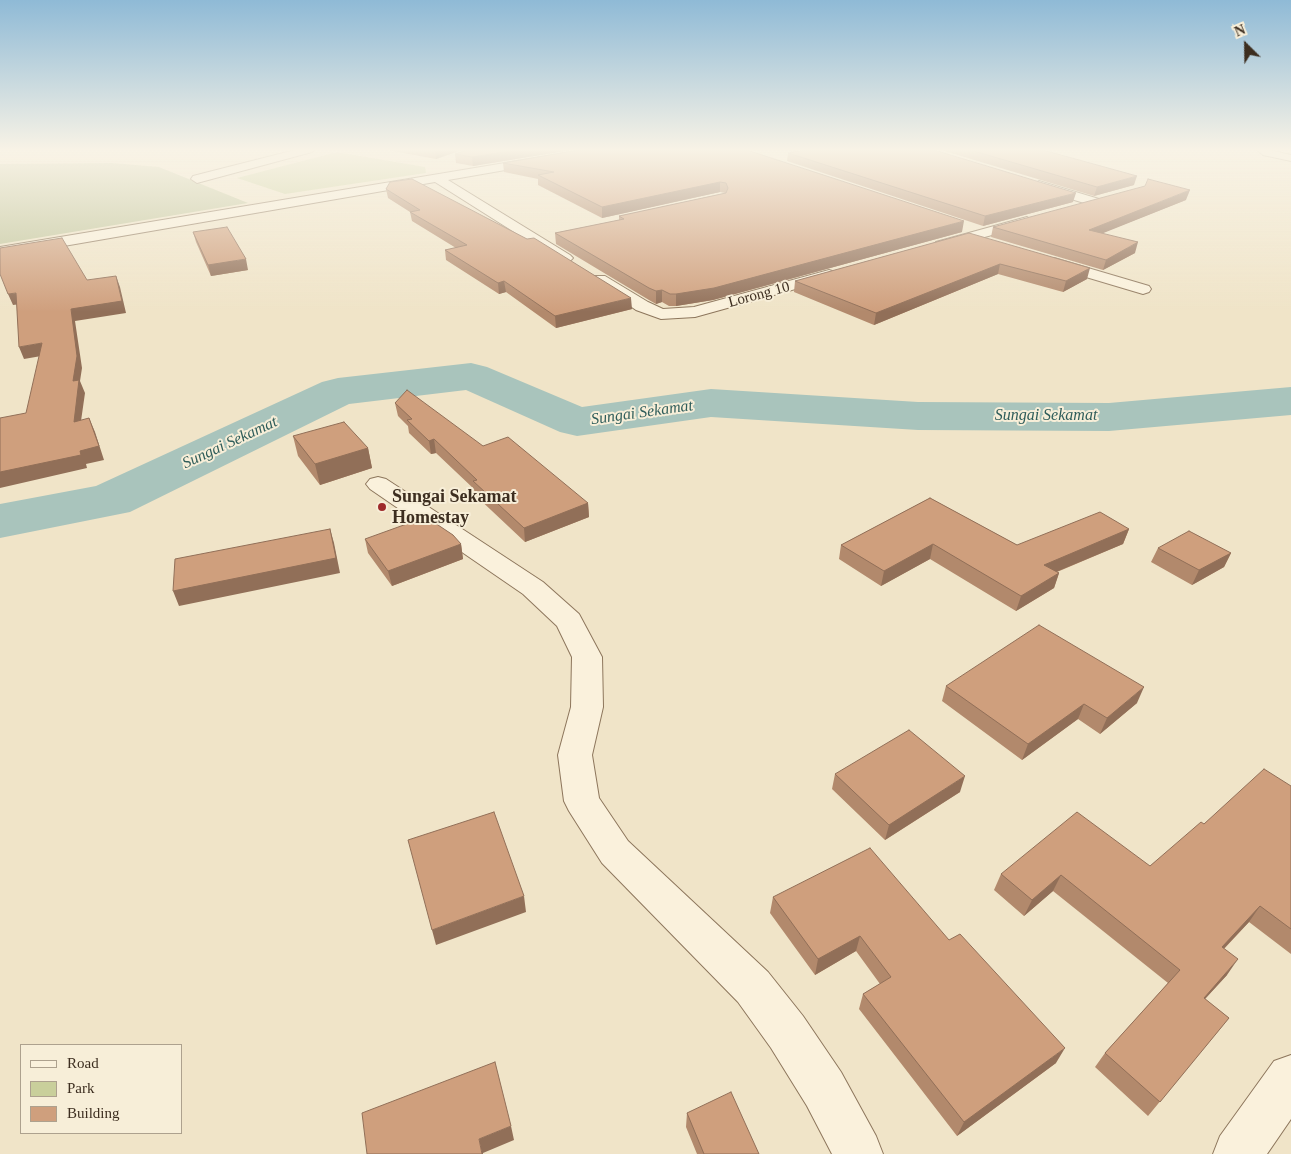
<!DOCTYPE html>
<html>
<head>
<meta charset="utf-8">
<style>
  body { margin:0 }
  #map { position:relative; width:1291px; height:1154px; overflow:hidden; background:#f0e4c8; font-family:"Times New Roman",serif }
  canvas { display:block }
  .legend { position:absolute; left:20px; top:1044px; width:162px; height:90px; box-sizing:border-box; background:#f7eed8; border:1px solid #ada18e; margin:0; padding:6px 9px; list-style:none; font-size:15px; color:#3d2e20 }
  .legend li { display:flex; align-items:center; gap:10px; height:25px }
  .legend b { width:25px; border:1px solid #ada18e }
  .north { position:absolute; left:1221px; top:20px; width:50px; height:50px; -webkit-text-stroke:4px #f7eed8; paint-order:stroke; rotate:337deg; font-size:14px; font-weight:700; line-height:20px; text-align:center; color:#3d2e20 }
  .north::after { content:''; display:block; margin:auto; width:18px; height:22px; background:#3d2e20; clip-path:polygon(50% 0,100% 100%,50% 72%,0 100%) }
</style>
</head>
<body>
<div id="map">
<canvas width="1291" height="1154"></canvas>
<ul class="legend">
<li><b style="height:6px;background:#faf1dc"></b>Road</li>
<li><b style="height:14px;background:#c9cf9b"></b>Park</li>
<li><b style="height:14px;background:#cf9f7d"></b>Building</li>
</ul>
<div class="north">N</div>
</div>
<script>
const g = document.querySelector('canvas').getContext('2d');
g.lineJoin = 'round';
function fillPath(path, color) { g.fillStyle = color; g.fill(path, 'evenodd'); }
const toPath = rows => new Path2D(rows.map(r => 'M' + r).join(''));
function trace(path, color, width, dash) { g.strokeStyle = color; g.lineWidth = width; g.lineCap = dash ? 'butt' : 'round'; g.setLineDash(dash || []); g.stroke(path); }
function write(font, color, halo, rows, align = 'center') {
  g.font = font + ' "Times New Roman",serif'; g.lineWidth = 4; g.setLineDash([]); g.textBaseline = 'middle'; g.strokeStyle = halo; g.fillStyle = color; for (const [text, x, y, turn = 0] of rows) {
    g.save(); g.translate(x, y); g.rotate((+turn || 0) * Math.PI / 180); g.textAlign = isNaN(turn) ? turn : align; if (halo) g.strokeText(text, 0, 0); g.fillText(text, 0, 0); g.restore();
  }
}
const green = toPath([
  [337,152,425,167,426,173,285,194,237,178]
]);
const cemetery = toPath([
  [112,163,159,167,248,203,0,244,0,164]
]);
const river = toPath([
  [471,363,487,367,582,407,711,389,918,402,1109,403,1291,387,1291,415,1109,431,918,430,711,417,577,436,560,432,466,390,349,404,130,512,0,538,0,504,96,486,322,382,338,378,471,363]
]);
const minor = toPath([
  [295,150,314,150,312,152,197,183,191,179,193,176,295,150],
  [583,150,609,150,603,153,448,180,570,255,573,258,570,261,565,263,560,261,435,182,0,257,0,247,583,150],
  [1257,150,1270,150,1291,155,1291,161,1263,155,1257,150],
  [1039,181,1099,199,1101,202,1094,206,1035,188,1033,185,1039,181],
  [1027,217,1034,221,1032,224,941,249,936,248,934,245,936,242,1027,217],
  [1054,258,1149,286,1151,289,1149,292,1143,294,1049,266,1046,263,1049,260,1054,258],
  [829,270,835,272,837,275,835,278,695,317,661,319,636,310,591,279,593,276,605,276,648,302,663,309,694,307,829,270],
  [378,477,386,479,543,582,579,614,602,657,603,707,592,755,599,798,628,841,768,972,803,1016,841,1072,876,1136,883,1154,832,1154,807,1106,771,1048,738,1002,602,863,569,811,564,801,558,755,571,707,572,657,557,626,523,594,370,489,366,484,370,479,378,477],
  [1291,1055,1291,1119,1267,1154,1213,1154,1220,1136,1274,1061,1291,1055]
]);
const wall = toPath([
  [387,150,462,150,436,159],
  [467,150,571,150,473,166,456,163,455,154],
  [579,150,962,232,713,300,676,306,669,306,662,302,656,304,649,300,556,244,555,233,619,220,619,216,725,193,720,192,602,218,538,185,538,179,504,172,503,163],
  [941,150,1043,150,1134,185,1094,196],
  [788,153,1073,202,983,226,787,161],
  [386,189,632,309,556,328,506,292,499,294,446,260,445,250,456,248,412,221,410,212,388,198],
  [1186,200,1102,233,1135,253,1103,270,991,237,993,227],
  [193,232,248,270,211,276,196,242],
  [969,233,1087,279,1063,292,998,274,874,325,794,292,795,281],
  [395,403,483,446,588,503,589,517,525,542,475,495,474,489,436,453,431,454,409,433,408,426,398,416],
  [293,436,368,448,372,468,320,485,298,456],
  [930,498,1017,545,1129,529,1123,544,1057,572,1059,573,1054,588,1016,611,930,559,881,586,839,559,841,545],
  [365,539,461,544,463,559,392,586,368,553],
  [1158,548,1231,553,1224,567,1192,585,1151,562],
  [946,686,1137,703,1100,734,1078,719,1022,760,942,701],
  [835,774,960,792,885,840,832,789],
  [1291,786,1291,954,1249,922,1224,949,1227,975,1205,999,1229,1018,1148,1116,1095,1067,1105,1053,1168,983,1053,891,1024,916,994,890,1001,874,1150,866,1204,824],
  [773,897,949,940,1056,1063,957,1136,859,1009,863,994,880,984,856,951,815,975,770,913],
  [687,1113,759,1154,697,1154,686,1127]
]);
const shadedWall = toPath([
  [435,150,462,150,436,159],
  [517,150,571,150,473,166,472,157],
  [1137,176,1134,185,1094,196,1097,187],
  [720,182,720,192,602,218,602,207],
  [1190,190,1186,200,1086,240,1089,230],
  [1076,193,1073,202,983,226,985,216],
  [964,221,962,232,713,300,676,306,676,294],
  [1138,242,1135,253,1103,270,1106,260],
  [246,259,248,270,211,276,208,265],
  [1000,264,998,274,874,325,876,313],
  [1090,268,1087,279,1063,292,1066,281],
  [116,276,120,287,126,313,75,321,82,368,80,381,85,393,79,435,74,422,71,309],
  [504,281,506,292,499,294,498,283],
  [662,290,662,302,656,304,656,291],
  [16,293,21,304,13,305,8,294],
  [631,298,632,309,556,328,555,316],
  [42,343,47,355,24,359,19,347],
  [89,418,95,432,104,460,86,464,87,468,0,488,0,472],
  [434,439,436,453,431,454,429,441],
  [368,448,372,468,320,485,315,464],
  [588,503,589,517,525,542,524,528],
  [330,529,334,543,340,573,179,606,173,591],
  [1129,529,1123,544,1039,579,1044,565],
  [461,544,463,559,392,586,388,571],
  [933,544,930,559,881,586,884,571],
  [1231,553,1224,567,1192,585,1199,570],
  [1059,573,1054,588,1016,611,1021,596],
  [1144,687,1137,703,1100,734,1107,718],
  [1084,704,1078,719,1022,760,1028,744],
  [965,776,960,792,885,840,889,825],
  [1061,875,1053,891,1024,916,1032,900],
  [524,896,526,912,436,945,432,930],
  [1260,906,1249,922,1211,962,1222,947],
  [860,936,856,951,815,975,818,959],
  [1238,959,1227,975,1192,1013,1204,998],
  [1065,1048,1056,1063,957,1136,964,1122],
  [511,1126,514,1140,483,1153,483,1154,482,1154,479,1139]
]);
const building = toPath([
  [467,150,517,150,472,157,455,154,467,150],
  [579,150,747,150,964,221,714,288,676,294,670,294,662,290,656,291,649,288,555,233,624,219,619,216,726,193,728,188,726,183,720,182,602,207,538,175,554,172,503,163,579,150],
  [805,150,934,150,1076,193,985,216,788,153,805,150],
  [970,150,1043,150,1137,176,1097,187,970,150],
  [412,179,527,239,534,238,631,298,555,316,504,281,498,283,445,250,467,245,410,212,420,210,386,189,390,182,412,179],
  [1148,179,1190,190,1089,230,1138,242,1106,260,993,227,1145,186,1148,179],
  [227,227,246,259,208,265,193,232,227,227],
  [969,233,1090,268,1066,281,1000,264,876,313,795,281,969,233],
  [62,238,87,280,116,276,122,301,71,309,77,356,73,381,79,380,74,422,89,418,99,446,80,451,81,455,0,472,0,418,26,413,42,343,19,347,16,293,8,294,0,274,0,248,62,238],
  [407,390,483,446,508,437,588,503,524,528,473,481,477,480,434,439,429,441,407,420,412,419,395,403,407,390],
  [344,422,368,448,315,464,293,436,344,422],
  [930,498,1017,545,1100,512,1129,529,1044,565,1059,573,1021,596,933,544,884,571,841,545,930,498],
  [426,517,453,535,461,544,388,571,365,539,426,517],
  [330,529,336,558,173,591,175,559,330,529],
  [1189,531,1231,553,1199,570,1158,548,1189,531],
  [1039,625,1144,687,1107,718,1084,704,1028,744,946,686,1039,625],
  [909,730,965,776,889,825,835,774,909,730],
  [1264,769,1291,786,1291,929,1260,906,1222,947,1238,959,1204,998,1229,1018,1160,1102,1105,1053,1180,970,1061,875,1032,900,1001,874,1077,812,1150,866,1201,822,1204,824,1264,769],
  [494,812,524,896,432,930,408,840,494,812],
  [870,848,949,940,960,934,1065,1048,964,1122,863,994,891,977,860,936,818,959,773,897,870,848],
  [495,1062,511,1126,479,1139,482,1154,367,1154,362,1113,495,1062],
  [731,1092,759,1154,704,1154,687,1113,731,1092]
]);
const markers = [
  [382,507,5,"#9e2a2b"]
];
const farStreetnames = [
  ["Lorong 10",759,295,-15]
];
const farWaternames = [
  ["Sungai Sekamat",642,413,-8],
  ["Sungai Sekamat",1046,416],
  ["Sungai Sekamat",230,443,-25]
];
const poiNames = [
  ["Sungai Sekamat",392,497],
  ["Homestay",392,518]
];
fillPath(green, '#c9cf9b');
fillPath(cemetery, '#bfc49a');
fillPath(river, '#a9c4bc');
trace(minor, '#8d765c', 2);
fillPath(minor, '#faf1dc');
fillPath(wall, '#b2896c');
fillPath(shadedWall, '#916f58');
fillPath(building, '#cf9f7d');
trace(building, '#916f58', 1);
const sky = g.createLinearGradient(0, 0, 0, 312);
sky.addColorStop(0, '#8fbad6');
sky.addColorStop(0.48, '#f8f3e6');
sky.addColorStop(1, '#f8f3e600');
g.fillStyle = sky;
g.fillRect(0, 0, 1291, 312);
for (const [x, y, r, color] of markers) { const dot = new Path2D(); dot.arc(x, y, r, 0, 2 * Math.PI); g.fillStyle = color; g.fill(dot); trace(dot, '#f7eed8', 2); }
write('15px', '#3d2e20', '#f7eed8', farStreetnames);
write('italic 16px', '#2f5d5a', '#f7eed8', farWaternames);
write('bold 18px', '#3d2e20', '#f7eed8', poiNames, 'left');
</script>
</body>
</html>
